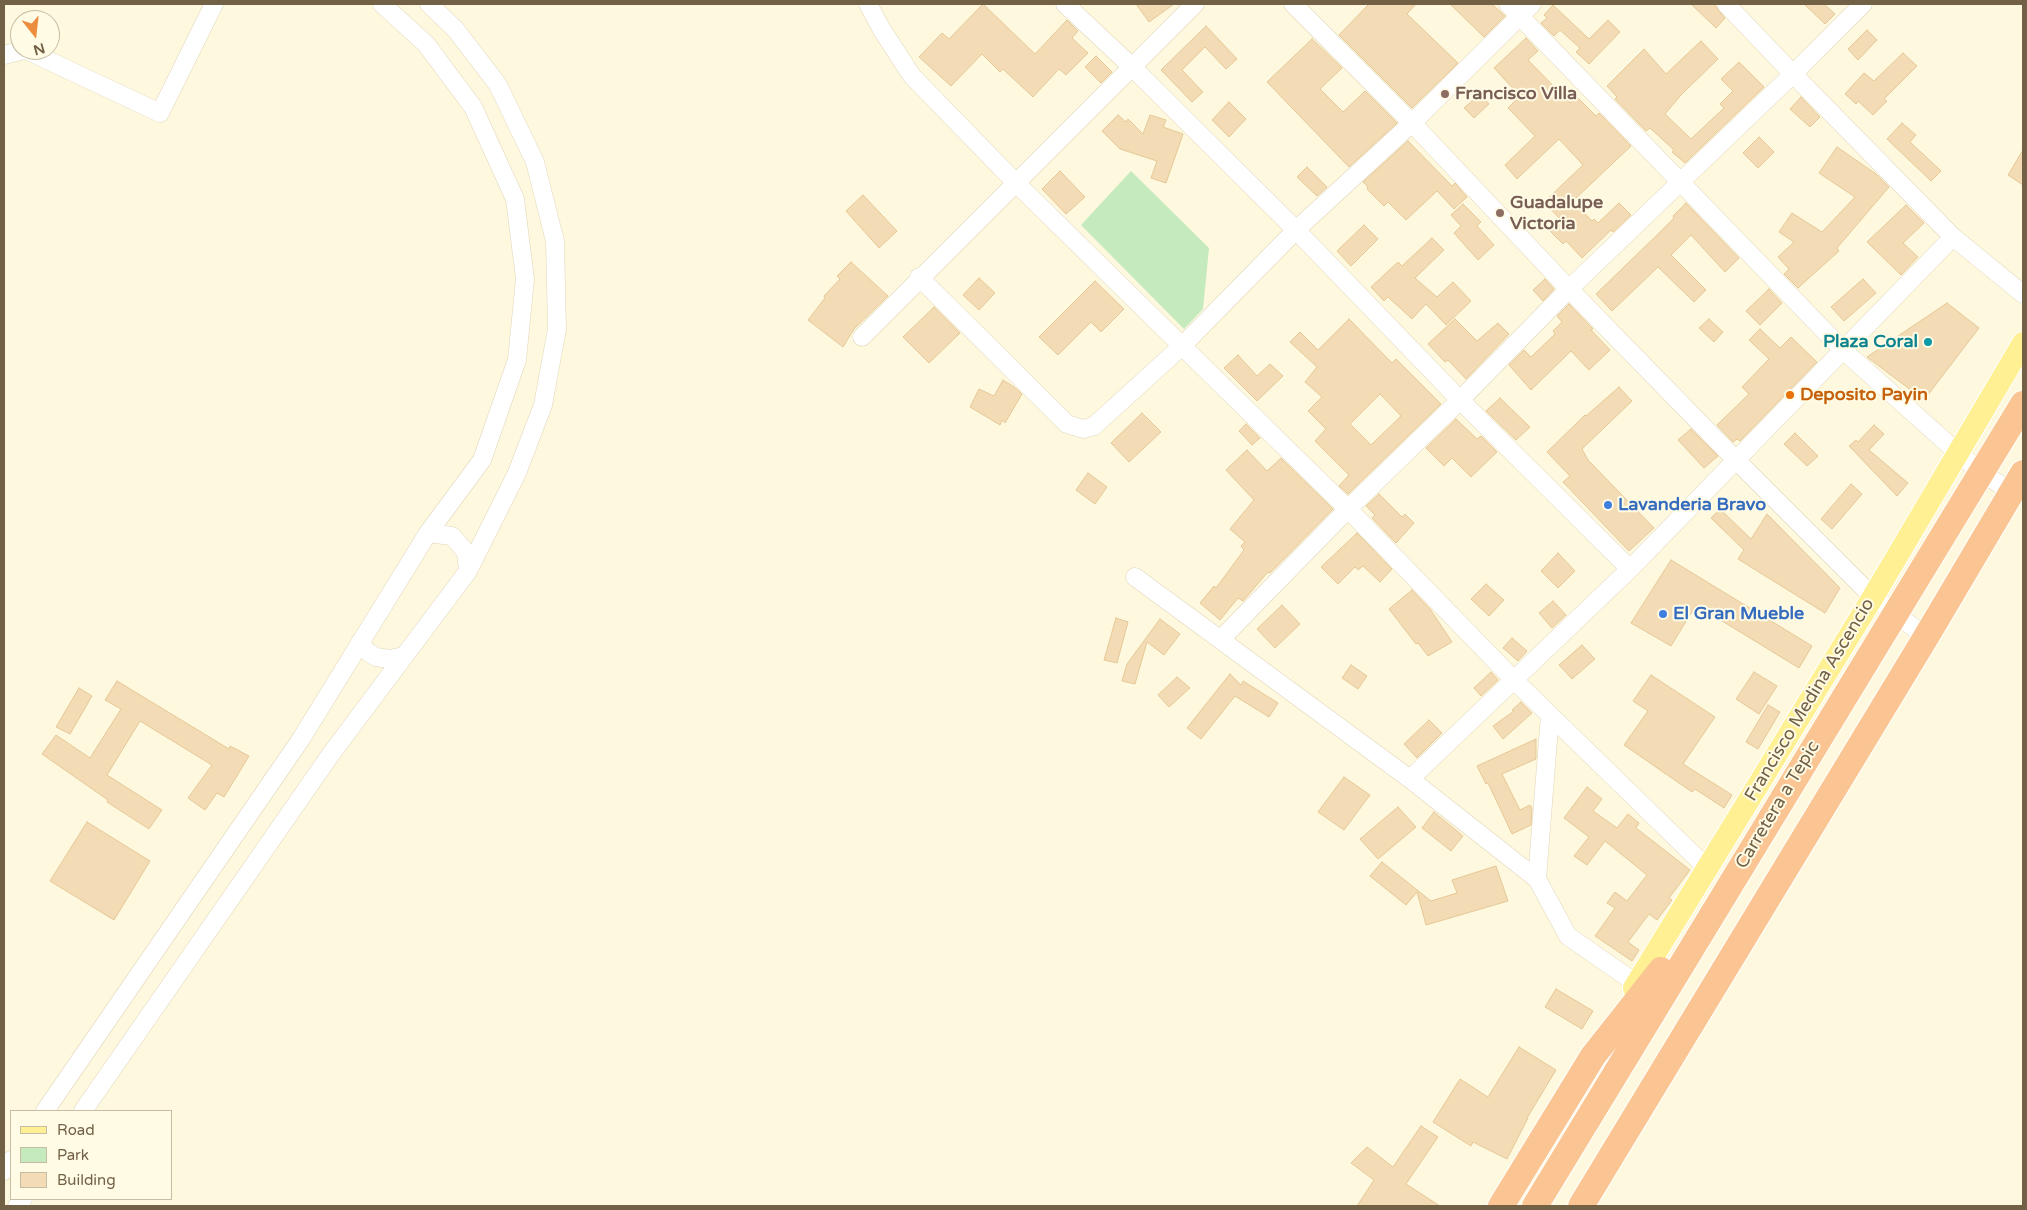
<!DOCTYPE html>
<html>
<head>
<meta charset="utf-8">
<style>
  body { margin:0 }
  #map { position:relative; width:2027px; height:1210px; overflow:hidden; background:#fdf8de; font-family:"Varela Round",sans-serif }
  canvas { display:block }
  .frame { position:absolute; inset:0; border:5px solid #736146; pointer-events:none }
  .legend { position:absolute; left:10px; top:1110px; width:162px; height:90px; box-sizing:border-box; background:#fffbe5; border:1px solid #c7bda5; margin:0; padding:6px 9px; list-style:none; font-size:15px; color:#736146 }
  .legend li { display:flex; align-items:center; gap:10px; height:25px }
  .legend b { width:25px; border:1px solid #c7bda5 }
  .north { position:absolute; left:10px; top:10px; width:50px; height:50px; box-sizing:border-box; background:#fffbe5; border:1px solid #c7bda5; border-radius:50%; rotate:164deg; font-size:14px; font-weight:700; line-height:20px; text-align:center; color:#736146 }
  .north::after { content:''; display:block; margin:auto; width:18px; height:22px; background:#ec8d3e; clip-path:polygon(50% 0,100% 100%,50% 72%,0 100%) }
</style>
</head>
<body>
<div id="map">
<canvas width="2027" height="1210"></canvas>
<div class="frame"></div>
<ul class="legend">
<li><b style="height:6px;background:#fff093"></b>Road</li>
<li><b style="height:14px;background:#c5eabd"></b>Park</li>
<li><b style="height:14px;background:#f3dcb5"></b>Building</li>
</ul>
<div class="north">N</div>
</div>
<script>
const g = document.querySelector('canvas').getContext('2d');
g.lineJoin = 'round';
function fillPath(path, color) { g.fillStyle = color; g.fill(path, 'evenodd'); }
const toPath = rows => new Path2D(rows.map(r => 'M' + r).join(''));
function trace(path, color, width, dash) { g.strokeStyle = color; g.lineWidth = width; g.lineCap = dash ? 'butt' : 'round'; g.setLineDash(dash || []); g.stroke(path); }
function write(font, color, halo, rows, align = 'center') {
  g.font = font + ' "Varela Round",sans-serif'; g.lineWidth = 4; g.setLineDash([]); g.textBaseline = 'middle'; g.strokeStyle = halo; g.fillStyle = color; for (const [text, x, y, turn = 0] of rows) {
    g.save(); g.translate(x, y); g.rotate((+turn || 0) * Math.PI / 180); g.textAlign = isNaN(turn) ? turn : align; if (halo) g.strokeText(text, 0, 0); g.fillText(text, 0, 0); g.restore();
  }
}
const green = toPath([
  [1131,171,1209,248,1203,309,1184,329,1081,225]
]);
const building = toPath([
  [983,4,1035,54,1067,20,1078,31,1072,38,1088,53,1066,75,1059,69,1033,97,1003,69,1000,72,982,54,951,86,919,57,942,33,949,39,983,4],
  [1136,4,1174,4,1149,22,1136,4],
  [1369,4,1416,4,1407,14,1458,63,1412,108,1339,35,1369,4],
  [1450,4,1492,4,1505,16,1484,37,1450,4],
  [1691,4,1714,4,1725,18,1716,28,1691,4],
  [1804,4,1824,4,1835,14,1825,24,1804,4],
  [1553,5,1589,39,1608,20,1620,32,1589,64,1576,52,1580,48,1560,30,1554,36,1541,23,1547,18,1544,15,1553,5],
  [1206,26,1237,59,1226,69,1205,47,1182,70,1203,92,1192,102,1161,70,1206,26],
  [1867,30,1877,40,1858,60,1848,49,1867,30],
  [1526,38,1538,51,1528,60,1570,103,1577,97,1596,116,1599,113,1631,146,1573,201,1592,221,1594,219,1598,223,1619,203,1631,215,1613,232,1611,230,1582,258,1566,241,1563,244,1548,229,1560,219,1544,202,1583,165,1559,139,1517,179,1505,165,1535,136,1508,108,1520,96,1494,68,1526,38],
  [1312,39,1342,68,1320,89,1343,112,1365,91,1397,123,1349,167,1267,82,1312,39],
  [1701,41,1718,59,1681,95,1665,114,1691,139,1724,108,1720,104,1733,91,1721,79,1739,62,1764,87,1685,163,1672,152,1674,150,1650,128,1646,131,1615,99,1617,97,1607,86,1644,49,1666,74,1701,41],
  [1903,53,1917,66,1884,99,1887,101,1873,115,1858,101,1856,104,1845,94,1864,73,1874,81,1903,53],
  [1096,56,1112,72,1101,83,1085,67,1096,56],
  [1480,94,1489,104,1474,118,1464,108,1480,94],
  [1801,97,1820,117,1810,127,1790,109,1801,97],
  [1229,102,1246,119,1229,137,1212,120,1229,102],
  [1118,115,1126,122,1128,119,1143,134,1150,115,1166,120,1163,127,1183,134,1166,183,1151,178,1157,161,1120,149,1102,131,1118,115],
  [1902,123,1916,135,1910,142,1941,171,1931,181,1887,139,1902,123],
  [1759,137,1774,152,1758,168,1743,153,1759,137],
  [1408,141,1452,186,1455,183,1467,197,1454,209,1437,191,1406,220,1388,202,1384,206,1367,189,1368,187,1363,182,1408,141],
  [1837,147,1876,174,1889,187,1837,248,1839,251,1798,288,1784,274,1789,269,1778,257,1794,242,1779,232,1792,213,1822,232,1855,197,1819,173,1837,147],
  [2023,150,2023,185,2008,175,2023,150],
  [1307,167,1327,187,1317,196,1297,177,1307,167],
  [1060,171,1085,197,1066,214,1042,189,1060,171],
  [863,195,897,231,879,248,846,211,863,195],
  [1686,203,1739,258,1725,272,1691,235,1671,255,1706,290,1694,302,1658,267,1612,311,1596,294,1656,236,1674,218,1673,216,1686,203],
  [1463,204,1481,222,1477,226,1494,245,1478,260,1454,233,1461,226,1451,215,1463,204],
  [1906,205,1924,223,1903,243,1918,257,1901,275,1867,242,1906,205],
  [1364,225,1378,239,1351,266,1337,251,1364,225],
  [1432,238,1444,250,1415,278,1437,297,1453,282,1471,301,1446,325,1426,304,1412,319,1388,297,1384,301,1371,287,1398,262,1402,266,1432,238],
  [851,262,888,296,854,329,843,347,808,320,825,298,824,296,840,279,837,276,851,262],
  [979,278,995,293,979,310,963,295,979,278],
  [1545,279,1554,289,1543,301,1533,290,1545,279],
  [1863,279,1876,293,1844,321,1831,307,1863,279],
  [1095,281,1124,309,1101,332,1091,322,1058,355,1039,337,1095,281],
  [1769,289,1782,303,1760,325,1746,311,1769,289],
  [1947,303,1979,328,1924,400,1867,357,1947,303],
  [1569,304,1593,329,1591,330,1610,350,1589,370,1571,351,1531,390,1509,365,1524,350,1531,357,1555,334,1553,331,1562,322,1557,316,1569,304],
  [934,307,960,333,929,363,903,337,934,307],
  [1349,319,1392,363,1396,359,1441,404,1348,494,1339,486,1349,475,1315,441,1326,429,1308,411,1322,397,1305,382,1317,367,1290,342,1300,332,1318,350,1349,319],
  [1380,394,1401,416,1371,445,1350,424,1380,394],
  [1455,319,1477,341,1498,323,1509,334,1466,379,1448,360,1445,362,1428,344,1455,319],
  [1709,319,1723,332,1714,342,1699,328,1709,319],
  [1760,329,1780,348,1791,337,1817,362,1740,441,1737,439,1733,442,1717,425,1749,394,1742,387,1769,359,1749,340,1760,329],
  [1238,355,1257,376,1270,364,1283,376,1257,401,1224,368,1238,355],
  [1003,380,1014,387,1022,394,1005,423,1002,420,1000,425,970,407,979,389,994,396,1003,380],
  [1619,387,1632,401,1582,449,1588,460,1654,528,1629,551,1563,482,1570,476,1547,452,1585,415,1586,416,1619,387],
  [1500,398,1530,427,1516,440,1486,411,1500,398],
  [1142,413,1161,432,1129,462,1111,443,1142,413],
  [1456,419,1477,439,1481,436,1497,452,1471,477,1452,458,1444,466,1426,448,1456,419],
  [1246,424,1260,438,1252,445,1239,431,1246,424],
  [1874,425,1884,434,1869,450,1908,483,1897,496,1849,446,1856,440,1858,442,1874,425],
  [1691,429,1718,456,1704,468,1678,440,1691,429],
  [1795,433,1818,456,1807,466,1784,444,1795,433],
  [1247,450,1267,471,1281,458,1333,509,1270,573,1268,572,1243,601,1238,598,1220,620,1200,603,1214,586,1216,588,1244,550,1241,546,1245,542,1230,529,1254,500,1226,470,1247,450],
  [1088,473,1107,487,1095,504,1076,490,1088,473],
  [1851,484,1862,494,1832,529,1821,519,1851,484],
  [1379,494,1402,517,1405,514,1414,523,1396,543,1372,518,1375,515,1366,506,1379,494],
  [1720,509,1751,539,1767,514,1840,588,1825,613,1738,559,1744,550,1711,518,1720,509],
  [1357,533,1392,569,1380,582,1363,566,1358,570,1355,567,1338,584,1321,567,1357,533],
  [1558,553,1575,571,1558,588,1541,571,1558,553],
  [1671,560,1812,646,1799,668,1696,605,1671,646,1631,623,1671,560],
  [1486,584,1504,600,1489,616,1471,599,1486,584],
  [1412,590,1430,609,1452,642,1428,656,1418,643,1416,644,1389,609,1412,590],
  [1553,601,1566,615,1552,628,1539,613,1553,601],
  [1282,605,1300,624,1275,648,1257,629,1282,605],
  [1116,618,1128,622,1117,663,1104,660,1116,618],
  [1160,619,1180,634,1164,655,1147,642,1135,684,1122,681,1127,664,1160,619],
  [1512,638,1527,651,1518,661,1503,648,1512,638],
  [1582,645,1595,659,1572,679,1559,665,1582,645],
  [1351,665,1367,676,1358,689,1342,678,1351,665],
  [1491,672,1498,680,1481,696,1474,688,1491,672],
  [1754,672,1777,686,1759,714,1736,699,1754,672],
  [1230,674,1241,685,1243,681,1278,703,1269,717,1235,696,1201,739,1187,728,1230,674],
  [1651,675,1715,717,1683,764,1732,795,1724,808,1695,789,1692,792,1624,745,1648,711,1633,701,1651,675],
  [1177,677,1190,688,1169,707,1158,695,1177,677],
  [117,681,229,749,230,746,249,756,224,797,217,793,205,810,188,798,212,765,140,721,107,775,162,810,149,829,107,802,108,800,42,754,56,735,90,758,121,709,105,700,117,681],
  [79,688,92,696,70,734,56,727,79,688],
  [1521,702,1532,713,1503,739,1493,726,1514,711,1512,710,1521,702],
  [1768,705,1780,712,1758,749,1746,742,1768,705],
  [1429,720,1442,733,1417,758,1404,744,1429,720],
  [1536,739,1536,759,1502,774,1520,810,1530,805,1532,808,1531,825,1512,834,1488,783,1486,784,1477,766,1536,739],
  [1344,777,1370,795,1344,830,1318,812,1344,777],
  [1587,787,1602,799,1593,811,1617,828,1628,814,1639,823,1636,828,1690,870,1669,898,1672,900,1657,920,1649,914,1628,942,1639,950,1632,961,1595,936,1615,908,1607,903,1615,892,1627,901,1647,875,1605,841,1587,865,1574,856,1589,837,1564,818,1587,787],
  [1398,807,1416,827,1378,859,1360,839,1398,807],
  [1434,812,1463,836,1451,851,1422,828,1434,812],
  [87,822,150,861,114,920,50,881,87,822],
  [1382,862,1431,901,1457,893,1452,880,1496,866,1508,901,1426,925,1417,892,1406,905,1370,876,1382,862],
  [1556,989,1593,1011,1582,1029,1545,1007,1556,989],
  [1519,1047,1556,1070,1527,1118,1528,1118,1507,1159,1473,1142,1471,1146,1433,1122,1460,1079,1488,1097,1519,1047],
  [1421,1126,1438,1137,1406,1184,1440,1206,1357,1206,1374,1180,1351,1163,1367,1147,1393,1167,1421,1126]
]);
const minor = toPath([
  [868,4,882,30,912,76,1016,183,1348,509,1514,680,1708,869],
  [1065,4,1131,66,1296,230,1460,400,1630,569],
  [1293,4,1412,123,1569,289,1735,459,1873,597,1926,637],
  [1508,4,1843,350,1958,453,1982,473,2012,492],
  [1726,4,1793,74,1953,237,2023,294],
  [26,50,160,113,214,4],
  [4,55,24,50],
  [919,277,1067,424,1083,429,1094,426,1182,346,1296,230,1412,123,1532,4],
  [862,337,1195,4],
  [428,533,452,536,466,552,468,571],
  [1135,577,1410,779,1537,879,1568,936,1637,984],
  [1221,639,1348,509,1460,400,1569,289,1793,74,1863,4],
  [360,642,368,652,376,657,389,659,404,656],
  [1410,779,1630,569,1953,237],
  [1537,879,1550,715],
  [45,1111,301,739,428,533,482,460,517,360,525,279,515,199,473,107,426,44,382,4],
  [83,1111,331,754,468,571,517,473,543,405,557,329,555,241,535,162,498,85,456,30,429,4],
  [4,1171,11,1160],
  [17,1206,23,1199]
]);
const major = toPath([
  [1634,988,1873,597,2023,343]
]);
const highway = toPath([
  [1501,1206,1593,1056,1661,970],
  [1535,1206,2023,404],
  [1581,1206,1926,637,2023,473]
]);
const markers = [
  [1445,94,5,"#8d6e63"],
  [1500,213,5,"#8d6e63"],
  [1928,342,5,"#0f9aa8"],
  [1790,395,5,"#e8710a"],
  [1608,505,5,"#3f7fe0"],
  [1663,614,5,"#3f7fe0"]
];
const educationNames = [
  ["Francisco Villa",1455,94],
  ["Guadalupe",1510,203],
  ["Victoria",1510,224]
];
const cultureNames = [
  ["Plaza Coral",1918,342]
];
const foodNames = [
  ["Deposito Payin",1800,395]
];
const shopNames = [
  ["Lavanderia Bravo",1618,505],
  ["El Gran Mueble",1673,614]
];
const streetNames = [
  ["Francisco Medina Ascencio",1810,700,-59],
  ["Carretera a Tepic",1778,805,-59]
];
fillPath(green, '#c5eabd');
fillPath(building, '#f3dcb5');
trace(building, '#e6c795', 1);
trace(minor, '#e1d5ba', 19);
trace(major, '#fff', 24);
trace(highway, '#fff', 28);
trace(minor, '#fff', 18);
trace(major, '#fff093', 22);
trace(highway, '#fac592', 26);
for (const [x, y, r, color] of markers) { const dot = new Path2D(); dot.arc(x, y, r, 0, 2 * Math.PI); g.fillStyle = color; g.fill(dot); trace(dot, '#fffbe5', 2); }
write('bold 18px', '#785e54', '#fffbe5', educationNames, 'left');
write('bold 18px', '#0d838f', '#fffbe5', cultureNames, 'right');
write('bold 18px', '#c56008', '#fffbe5', foodNames, 'left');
write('bold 18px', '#366cbe', '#fffbe5', shopNames, 'left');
write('18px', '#736146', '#fffbe5', streetNames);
</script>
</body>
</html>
